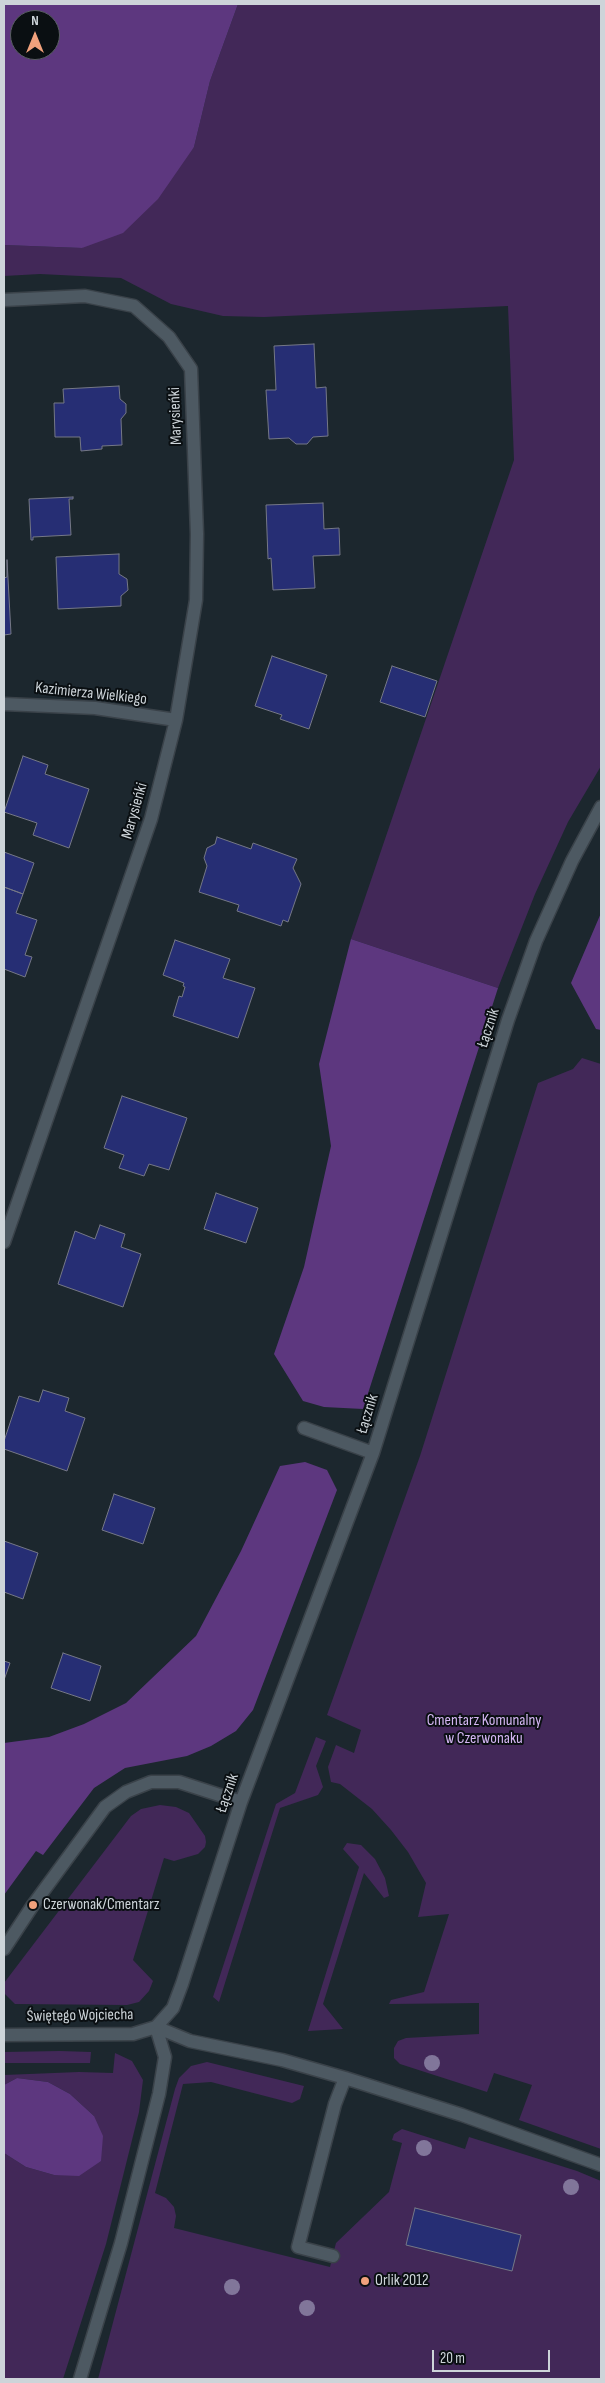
<!DOCTYPE html>
<html>
<head>
<meta charset="utf-8">
<style>
  body { margin:0 }
  #map { position:relative; width:605px; height:2383px; overflow:hidden; background:#1c272e; font-family:"Sofia Sans Condensed",sans-serif }
  canvas { display:block }
  .frame { position:absolute; inset:0; border:5px solid #cdd4d9; pointer-events:none }
  .north { position:absolute; left:10px; top:10px; width:50px; height:50px; box-sizing:border-box; background:#0a0f12; border:1px solid #585e62; border-radius:50%; rotate:0deg; font-size:14px; font-weight:700; line-height:20px; text-align:center; color:#cdd4d9 }
  .north::after { content:''; display:block; margin:auto; width:18px; height:22px; background:#f1a17c; clip-path:polygon(50% 0,100% 100%,50% 72%,0 100%) }
  .scale { position:absolute; left:432px; top:2350px; width:118px; height:22px; box-sizing:border-box; border:2px solid #cdd4d9; border-top:0; padding-left:6px; font-size:15px; line-height:18px; white-space:nowrap; color:#cdd4d9; -webkit-text-stroke:4px #0a0f12; paint-order:stroke }
</style>
</head>
<body>
<div id="map">
<canvas width="605" height="2383"></canvas>
<div class="frame"></div>
<div class="north">N</div>
<div class="scale">20 m</div>
</div>
<script>
const g = document.querySelector('canvas').getContext('2d');
g.lineJoin = 'round';
function fillPath(path, color) { g.fillStyle = color; g.fill(path, 'evenodd'); }
const toPath = rows => new Path2D(rows.map(r => 'M' + r).join(''));
function trace(path, color, width, dash) { g.strokeStyle = color; g.lineWidth = width; g.lineCap = dash ? 'butt' : 'round'; g.setLineDash(dash || []); g.stroke(path); }
function write(font, color, halo, rows, align = 'center') {
  g.font = font + ' "Sofia Sans Condensed",sans-serif'; g.lineWidth = 4; g.setLineDash([]); g.textBaseline = 'middle'; g.strokeStyle = halo; g.fillStyle = color; for (const [text, x, y, turn = 0] of rows) {
    g.save(); g.translate(x, y); g.rotate((+turn || 0) * Math.PI / 180); g.textAlign = isNaN(turn) ? turn : align; if (halo) g.strokeText(text, 0, 0); g.fillText(text, 0, 0); g.restore();
  }
}
const green = toPath([
  [238,4,601,4,601,766,568,822,535,894,498,988,351,939,514,460,508,306,264,317,223,316,171,304,121,278,40,274,4,276,4,245,82,248,194,147,210,81],
  [582,1058,601,1064,601,2149,519,2120,532,2085,494,2073,487,2092,400,2064,394,2058,394,2048,398,2041,406,2038,479,2034,479,2003,389,2004,391,2000,424,1992,449,1914,418,1917,426,1883,408,1852,391,1830,372,1809,340,1784,331,1782,328,1767,336,1745,354,1753,361,1730,327,1715,420,1456,538,1083,573,1069],
  [316,1737,326,1741,316,1766,323,1787,318,1795,280,1808,219,2002,213,1997,276,1804,295,1793],
  [160,1805,176,1807,189,1813,205,1836,206,1842,205,1847,198,1854,174,1861,164,1858,133,1960,153,1981,149,1991,139,2002,127,2005,15,2004,4,1993,4,1983,131,1816,141,1809],
  [347,1843,361,1845,375,1859,385,1878,389,1896,384,1898,364,1873,323,2004,343,2029,308,2031,359,1867,343,1849],
  [60,2051,91,2052,90,2063,4,2063,4,2052],
  [115,2053,132,2061,143,2080,139,2112,106,2244,63,2379,4,2379,4,2153,26,2167,54,2175,94,2116,70,2094,48,2082,17,2078,4,2085,4,2075,79,2072,113,2073],
  [207,2062,304,2086,300,2099,292,2103,211,2082,183,2084,155,2193,166,2198,174,2207,176,2216,174,2228,330,2267,336,2243,389,2192,402,2143,392,2140,394,2134,402,2129,465,2149,469,2137,577,2171,601,2181,601,2379,98,2379,175,2089,179,2078,191,2066]
]);
const forest = toPath([
  [4,4,238,4,210,81,194,147,158,199,123,233,82,248,4,245],
  [20,20,50,20,50,50,20,50],
  [601,913,601,1030,596,1029,571,983],
  [351,939,498,988,363,1409,324,1407,303,1401,274,1354,304,1267,331,1146,319,1064],
  [305,1462,327,1470,337,1490,253,1710,236,1731,211,1746,187,1756,125,1768,94,1788,43,1855,36,1851,4,1895,4,1743,49,1737,84,1724,126,1703,196,1636,241,1551,280,1466],
  [17,2078,48,2082,70,2094,94,2116,103,2136,101,2161,79,2176,54,2175,26,2167,4,2153,4,2085]
]);
const building = toPath([
  [314,344,316,388,326,387,328,436,313,437,307,444,296,444,289,438,269,439,266,390,276,390,274,346,314,344],
  [119,386,120,399,126,404,126,413,121,419,122,445,102,446,102,449,81,451,80,437,55,437,54,403,64,403,63,389,119,386],
  [73,497,73,499,69,499,71,535,33,537,33,540,31,540,29,499,73,497],
  [323,503,324,529,339,528,340,555,313,556,315,588,273,590,271,558,268,559,266,505,323,503],
  [119,554,119,574,127,579,128,590,121,596,121,606,58,609,56,557,119,554],
  [7,560,11,634,4,635,4,578,7,577,7,560],
  [272,656,327,675,309,729,280,719,282,715,255,706,272,656],
  [392,666,437,681,425,717,380,702,392,666],
  [23,756,48,765,45,774,89,789,69,848,33,835,37,823,4,812,23,756],
  [217,837,251,849,253,843,297,859,293,868,301,884,288,922,283,920,281,926,237,911,239,905,199,892,207,866,204,858,207,848,215,844,217,837],
  [4,852,34,863,23,894,4,887,4,852],
  [4,887,23,894,16,913,37,920,25,955,32,957,25,977,4,969,4,887],
  [175,940,230,959,223,978,255,988,238,1038,173,1016,179,996,182,997,185,987,183,986,184,983,163,975,175,940],
  [122,1096,187,1118,169,1170,149,1164,144,1176,119,1168,124,1155,104,1148,122,1096],
  [216,1193,258,1208,246,1243,204,1229,216,1193],
  [100,1225,125,1234,121,1247,141,1254,123,1307,58,1284,75,1231,95,1239,100,1225],
  [43,1390,69,1398,65,1411,85,1418,67,1471,4,1449,4,1441,19,1396,39,1402,43,1390],
  [114,1494,155,1508,143,1544,102,1530,114,1494],
  [4,1541,38,1553,23,1599,4,1592,4,1541],
  [63,1653,101,1666,90,1701,51,1688,63,1653],
  [4,1661,10,1663,4,1680,4,1661],
  [415,2208,521,2235,512,2271,406,2245,415,2208]
]);
const minor = toPath([
  [4,300,85,296,134,306,169,337,191,369,197,534,196,600,176,720,151,819,4,1242],
  [4,704,95,708,176,720],
  [304,1428,373,1453],
  [4,1949,33,1905,105,1807,126,1792,151,1782,179,1782,241,1802],
  [156,2027,173,2008,182,1984,241,1802,373,1453,508,1020,536,941,572,861,601,807],
  [156,2027,190,2041,282,2060,345,2078,462,2115,601,2165],
  [4,2035,133,2034,156,2027],
  [333,2256,298,2247,335,2104,345,2078],
  [80,2379,121,2243,159,2094,165,2057,156,2027]
]);
const trees = [
  [432,2063],
  [424,2148],
  [571,2187],
  [232,2287],
  [307,2308]
];
const markers = [
  [33,1905,5,"#f1a17c"],
  [365,2281,5,"#f1a17c"]
];
const streetNames = [
  ["Marysieńki",176,416,-92],
  ["Kazimierza Wielkiego",91,694,6],
  ["Marysieńki",135,811,-74],
  ["Łącznik",489,1028,-72],
  ["Łącznik",368,1414,-73],
  ["Łącznik",228,1793,-71],
  ["Świętego Wojciecha",80,2016,-1]
];
const parkNames = [
  ["Cmentarz Komunalny",484,1721],
  ["w Czerwonaku",484,1739]
];
const poiNames = [
  ["Czerwonak/Cmentarz",43,1905],
  ["Orlik 2012",375,2281]
];
fillPath(green, '#422858');
fillPath(forest, '#5d377f');
fillPath(building, '#262e74');
trace(building, '#757886', 1);
trace(minor, '#3a4249', 15);
trace(minor, '#4d5962', 12);
g.fillStyle = '#81769a';
for (const [x, y] of trees) { g.beginPath(); g.arc(x, y, 8, 0, 2 * Math.PI); g.fill(); }
for (const [x, y, r, color] of markers) { const dot = new Path2D(); dot.arc(x, y, r, 0, 2 * Math.PI); g.fillStyle = color; g.fill(dot); trace(dot, '#0a0f12', 2); }
write('16px', '#cdd4d9', '#0a0f12', streetNames);
write('16px', '#d4b6f3', '#0a0f12', parkNames);
write('16px', '#cdd4d9', '#0a0f12', poiNames, 'left');
</script>
</body>
</html>
